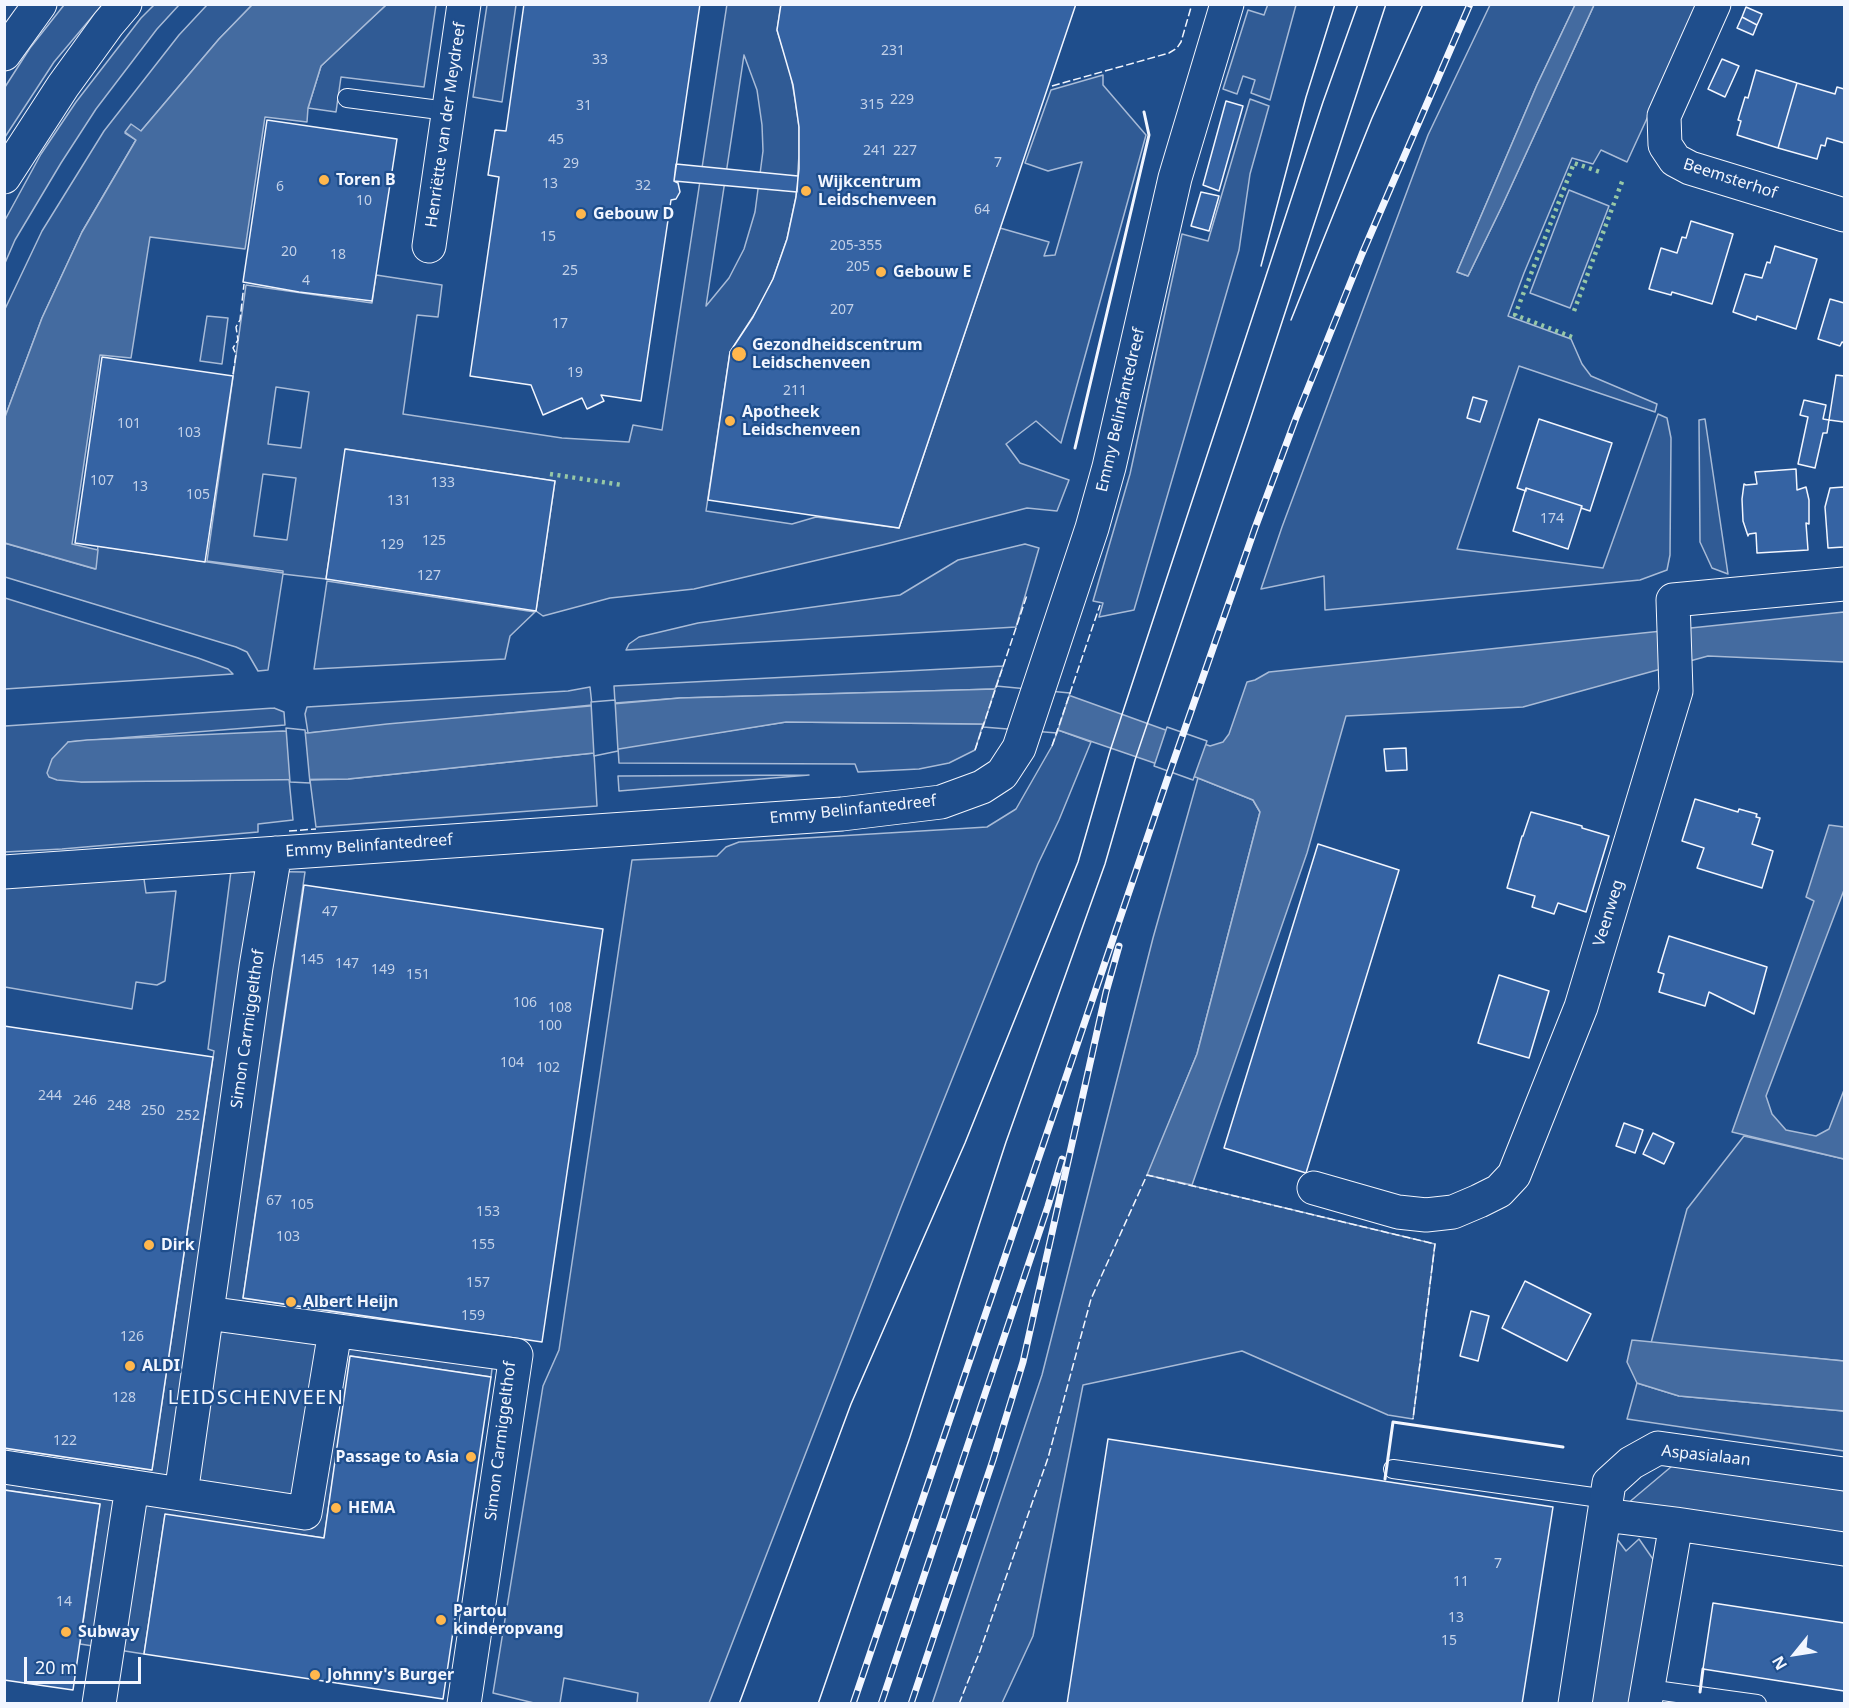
<!DOCTYPE html>
<html>
<head>
<meta charset="utf-8">
<style>
  body { margin:0 }
  #map { position:relative; width:1849px; height:1708px; overflow:hidden; background:#1f4e8c; font-family:"Noto Sans",sans-serif }
  canvas { display:block }
  .frame { position:absolute; inset:0; border:6px solid #f2f6ff; pointer-events:none }
  .north { position:absolute; left:1765px; top:1624px; width:60px; height:60px; -webkit-text-stroke:4px #1f4e8c; paint-order:stroke; rotate:240deg; font-size:16px; font-weight:700; line-height:24px; text-align:center; color:#f2f6ff }
  .north::after { content:''; display:block; margin:auto; width:21px; height:27px; background:#f2f6ff; clip-path:polygon(50% 0,100% 100%,50% 72%,0 100%) }
  .scale { position:absolute; left:24px; top:1657px; width:117px; height:27px; box-sizing:border-box; border:3px solid #f2f6ff; border-top:0; padding-left:8px; font-size:18px; line-height:21px; white-space:nowrap; color:#f2f6ff; -webkit-text-stroke:4px #1f4e8c; paint-order:stroke }
</style>
</head>
<body>
<div id="map">
<canvas width="1849" height="1708"></canvas>
<div class="frame"></div>
<div class="north">N</div>
<div class="scale">20 m</div>
</div>
<script>
const g = document.querySelector('canvas').getContext('2d');
g.lineJoin = 'round';
function fillPath(path, color) { g.fillStyle = color; g.fill(path, 'evenodd'); }
const toPath = rows => new Path2D(rows.map(r => 'M' + r).join(''));
function trace(path, color, width, dash) { g.strokeStyle = color; g.lineWidth = width; g.lineCap = dash ? 'butt' : 'round'; g.setLineDash(dash || []); g.stroke(path); }
function write(font, color, halo, rows, align = 'center') {
  g.font = font + ' "Noto Sans",sans-serif'; g.lineWidth = 4.5; g.setLineDash([]); g.textBaseline = 'middle'; g.strokeStyle = halo; g.fillStyle = color; for (const [text, x, y, turn = 0] of rows) {
    g.save(); g.translate(x, y); g.rotate((+turn || 0) * Math.PI / 180); g.textAlign = isNaN(turn) ? turn : align; if (halo) g.strokeText(text, 0, 0); g.fillText(text, 0, 0); g.restore();
  }
}
const built = toPath([
  [727,4,781,5,777,30,790,71,795,99,799,127,799,155,796,197,787,239,773,279,761,304,730,352,706,511,792,524,816,517,899,528,1000,228,1049,242,1044,256,1055,255,1082,162,1048,171,1025,163,1051,90,1103,75,1103,85,1146,135,1061,443,1036,421,1006,444,1020,463,1069,480,1057,511,1027,508,882,545,694,589,610,598,543,616,536,611,555,481,346,449,326,579,283,574,268,670,258,671,247,652,236,647,5,577,4,543,95,569,98,546,283,573,283,571,207,561,246,285,372,303,376,275,442,285,438,317,417,315,403,414,562,438,629,442,633,425,662,430,727,4],
  [744,55,757,90,762,125,763,151,755,212,744,249,729,278,706,306,744,55],
  [276,387,309,392,301,448,268,444,276,387],
  [263,474,296,478,287,540,254,536,263,474],
  [1268,4,1296,5,1270,100,1251,93,1255,80,1243,76,1237,94,1223,89,1248,10,1264,15,1268,4],
  [64,5,102,5,54,62,5,137,5,87,30,48,64,5],
  [154,5,179,5,157,29,96,109,61,163,15,240,5,263,5,220,41,154,76,102,141,18,154,5],
  [207,5,252,5,219,39,141,131,125,133,136,140,82,232,42,318,5,417,5,309,42,231,104,131,179,35,207,5],
  [386,5,436,5,424,87,341,77,336,112,308,108,321,66,386,5],
  [487,5,516,5,502,102,473,97,487,5],
  [1490,5,1575,5,1537,85,1457,272,1468,276,1502,206,1594,5,1699,5,1627,162,1601,150,1593,164,1572,158,1524,273,1508,316,1571,339,1582,364,1591,376,1657,404,1655,412,1519,366,1457,549,1603,568,1658,414,1667,418,1671,438,1670,555,1667,570,1640,580,1325,610,1324,576,1261,589,1282,527,1428,135,1490,5],
  [1250,99,1269,106,1250,174,1239,250,1134,610,1099,617,1103,603,1093,601,1130,474,1182,234,1208,241,1250,99],
  [1569,190,1609,206,1570,308,1530,293,1569,190],
  [207,316,228,318,222,364,200,361,207,316],
  [1705,419,1728,574,1712,568,1700,542,1699,420,1705,419],
  [1025,544,1039,548,1016,627,626,650,629,644,639,637,698,623,900,595,958,560,1025,544],
  [327,581,535,612,510,636,505,659,314,669,327,581],
  [5,598,198,658,228,669,233,674,5,689,5,598],
  [1003,666,995,689,680,698,615,703,614,686,1003,666],
  [590,687,592,705,308,733,305,714,307,707,568,691,590,687],
  [274,708,284,712,285,725,68,742,81,782,289,779,293,820,258,824,258,832,62,849,5,852,5,726,274,708],
  [786,722,983,724,975,750,949,763,919,769,858,772,855,764,619,763,618,748,786,722],
  [1058,730,1091,742,1059,820,1038,864,901,1207,709,1703,637,1703,638,1693,564,1678,560,1703,534,1703,493,1693,543,1386,559,1350,632,860,717,856,726,847,739,842,987,827,1016,809,1052,746,1058,730],
  [594,753,597,806,316,827,310,780,348,779,594,753],
  [809,775,619,791,618,776,809,775],
  [1198,778,1253,800,1260,812,1197,1054,1148,1175,1435,1244,1413,1419,1388,1415,1242,1351,1083,1385,1033,1636,1002,1703,932,1704,1042,1375,1153,938,1198,778],
  [231,871,305,872,243,1298,496,1336,491,1377,351,1356,324,1538,165,1515,144,1654,80,1644,100,1504,5,1490,4,1448,152,1470,214,1051,208,1049,231,871],
  [140,877,144,879,146,893,176,891,165,981,157,985,136,982,132,1009,5,987,4,888,140,877],
  [1744,1136,1844,1159,1844,1361,1651,1343,1687,1209,1744,1136],
  [1637,1383,1679,1396,1844,1411,1844,1451,1627,1419,1637,1383],
  [1678,1461,1844,1487,1844,1535,1627,1504,1678,1461],
  [1611,1531,1626,1551,1639,1539,1657,1565,1635,1703,1585,1704,1611,1531]
]);
const water = toPath([
  [252,5,386,5,321,66,308,108,307,122,265,117,245,249,150,237,131,358,100,355,72,544,98,550,96,569,5,543,5,417,42,318,82,232,136,140,125,132,131,124,141,131,219,39,252,5],
  [1575,5,1594,5,1502,206,1468,276,1457,272,1537,85,1575,5],
  [1844,612,1844,662,1708,656,1523,707,1346,716,1307,853,1192,1185,1147,1175,1197,1054,1260,812,1253,800,1198,778,1058,730,983,724,786,722,594,753,348,779,81,782,57,780,49,777,47,773,52,759,68,742,87,740,283,731,308,733,387,724,680,698,995,689,1071,696,1210,746,1223,742,1229,734,1247,682,1255,680,1269,672,1844,612],
  [1829,825,1844,827,1844,890,1766,1096,1772,1114,1786,1130,1816,1136,1829,1129,1844,1090,1844,1159,1732,1132,1814,901,1806,897,1829,825],
  [1632,1340,1844,1361,1844,1411,1679,1396,1637,1383,1627,1362,1632,1340]
]);
const pier = toPath([
  [996,686,1070,693,1057,733,983,727,996,686],
  [615,700,618,751,594,756,591,702,615,700],
  [1167,727,1207,741,1193,780,1154,766,1167,727],
  [286,728,305,730,310,783,290,782,286,728]
]);
const building = toPath([
  [524,4,700,4,674,181,678,183,680,192,676,199,671,200,641,401,601,395,604,401,587,409,582,398,543,415,531,385,470,376,499,177,488,175,495,130,506,131,524,4],
  [781,4,1076,4,899,528,708,500,730,352,753,317,773,279,787,239,796,197,799,169,799,127,793,85,777,30,781,4],
  [1746,7,1762,14,1757,25,1742,17,1746,7],
  [1742,17,1757,25,1753,35,1737,28,1742,17],
  [1722,59,1739,66,1725,97,1708,89,1722,59],
  [1756,70,1797,83,1778,148,1737,135,1741,121,1738,120,1745,97,1748,98,1756,70],
  [1797,83,1835,94,1837,87,1844,89,1844,143,1827,138,1825,146,1821,145,1817,159,1778,148,1797,83],
  [1226,101,1243,106,1219,191,1203,185,1226,101],
  [267,120,397,139,372,301,299,292,243,282,267,120],
  [676,164,798,176,797,192,674,181,676,164],
  [1201,192,1219,196,1209,231,1191,226,1201,192],
  [1691,221,1733,234,1712,304,1672,292,1671,295,1649,289,1661,248,1677,253,1682,237,1686,238,1691,221],
  [1775,246,1817,259,1796,329,1757,316,1756,320,1733,312,1745,274,1762,278,1767,262,1770,263,1775,246],
  [1830,299,1844,303,1844,343,1842,342,1840,346,1818,339,1830,299],
  [102,357,233,376,205,562,75,543,102,357],
  [1836,375,1844,376,1844,422,1829,420,1836,375],
  [1473,397,1487,401,1480,422,1467,418,1473,397],
  [1804,400,1826,405,1823,419,1829,420,1827,433,1823,433,1815,468,1798,464,1808,417,1800,415,1804,400],
  [1539,419,1612,443,1590,511,1581,508,1582,506,1526,488,1526,491,1517,488,1539,419],
  [345,449,555,481,536,611,326,579,345,449],
  [1796,469,1797,490,1806,487,1809,500,1809,524,1806,523,1808,550,1757,553,1756,533,1749,534,1748,536,1743,521,1742,499,1744,484,1746,485,1757,484,1755,472,1796,469],
  [1844,487,1844,547,1828,548,1825,507,1830,488,1844,487],
  [1526,488,1582,506,1568,549,1513,531,1526,488],
  [1406,748,1407,770,1386,771,1384,749,1406,748],
  [1695,799,1738,812,1739,809,1757,814,1756,817,1760,818,1752,844,1773,851,1762,888,1697,868,1704,848,1682,841,1695,799],
  [1531,812,1582,826,1582,828,1609,836,1586,912,1558,903,1554,914,1532,907,1535,896,1507,888,1522,836,1523,836,1531,812],
  [1318,844,1399,870,1306,1173,1224,1148,1318,844],
  [304,885,603,929,542,1342,243,1298,304,885],
  [1669,936,1767,967,1754,1014,1709,992,1705,1006,1659,992,1664,974,1658,972,1669,936],
  [1499,975,1549,991,1529,1058,1478,1043,1499,975],
  [4,1026,213,1057,152,1470,4,1448,4,1026],
  [1624,1123,1643,1130,1635,1153,1616,1146,1624,1123],
  [1653,1133,1674,1143,1664,1164,1643,1154,1653,1133],
  [1525,1281,1591,1314,1567,1361,1502,1328,1525,1281],
  [1471,1311,1489,1316,1478,1361,1460,1356,1471,1311],
  [350,1356,491,1377,443,1699,144,1654,165,1514,324,1538,350,1356],
  [1108,1439,1553,1507,1522,1704,1067,1704,1108,1439],
  [4,1490,100,1504,73,1690,4,1680,4,1490],
  [1713,1603,1844,1623,1844,1691,1703,1669,1713,1603]
]);
const lane = toPath([
  [347,98,447,111],
  [1393,1469,1607,1499],
  [1648,1689,1757,1704]
]);
const street = toPath([
  [1714,4,1664,116,1665,145,1675,160,1690,168,1844,215],
  [429,246,464,4],
  [4,872,842,814,941,802,982,787,1002,774,1019,748,1092,528,1109,467,1175,178,1227,4],
  [1314,1188,1398,1212,1426,1215,1453,1212,1479,1201,1499,1191,1514,1175,1581,1007,1676,691,1673,600,1844,584],
  [207,1313,516,1355,464,1704],
  [4,1467,305,1513,335,1331],
  [181,1494,256,967,275,853],
  [1604,1515,1676,1524],
  [99,1704,132,1487],
  [1575,1704,1609,1483,1631,1463,1658,1448,1844,1474],
  [1645,1704,1676,1524,1844,1549]
]);
const secondary = toPath([
  [4,54,40,4],
  [4,177,63,86,108,24,125,4]
]);
const tram = toPath([
  [1261,266,1306,97,1335,4],
  [1291,320,1372,118,1423,4],
  [739,1704,851,1404,965,1143,1078,862,1110,751,1323,102,1358,4],
  [818,1704,910,1437,1006,1142,1105,864,1135,760,1249,423,1386,4]
]);
const rail = toPath([
  [853,1704,1167,780,1255,528,1296,418,1362,254,1470,4],
  [881,1704,1048,1206,1062,1159],
  [911,1704,993,1460,1023,1362,1106,992,1119,946]
]);
const hedge = toPath([
  [1574,311,1623,179],
  [1572,337,1515,315,1574,163,1600,172],
  [550,474,622,485]
]);
const fence = toPath([
  [1052,86,1169,53,1177,48,1181,42,1192,4],
  [233,374,236,354,233,348,238,340,236,327,240,320,244,284],
  [1052,746,1100,605],
  [975,750,1027,595],
  [289,831,316,829],
  [959,1704,980,1651,1048,1458,1091,1299,1147,1175,1435,1244,1413,1419]
]);
const wall = toPath([
  [1075,448,1149,135,1144,112],
  [1385,1479,1393,1422,1563,1447],
  [1700,1692,1703,1669]
]);
const markers = [
  [324,180,6,"#ffb74d"],
  [806,191,6,"#ffb74d"],
  [581,214,6,"#ffb74d"],
  [881,272,6,"#ffb74d"],
  [739,354,8,"#ffb74d"],
  [730,421,6,"#ffb74d"],
  [149,1245,6,"#ffb74d"],
  [291,1302,6,"#ffb74d"],
  [130,1366,6,"#ffb74d"],
  [471,1457,6,"#ffb74d"],
  [336,1508,6,"#ffb74d"],
  [441,1620,6,"#ffb74d"],
  [66,1632,6,"#ffb74d"],
  [315,1675,6,"#ffb74d"]
];
const numberNames = [
  ["231",893,51],
  ["33",600,60],
  ["229",902,100],
  ["315",872,105],
  ["31",584,106],
  ["45",556,140],
  ["241",875,151],
  ["227",905,151],
  ["7",998,163],
  ["29",571,164],
  ["13",550,184],
  ["32",643,186],
  ["6",280,187],
  ["10",364,201],
  ["64",982,210],
  ["15",548,237],
  ["205-355",856,246],
  ["20",289,252],
  ["18",338,255],
  ["205",858,267],
  ["25",570,271],
  ["4",306,281],
  ["207",842,310],
  ["17",560,324],
  ["19",575,373],
  ["211",795,391],
  ["101",129,424],
  ["103",189,433],
  ["107",102,481],
  ["133",443,483],
  ["13",140,487],
  ["105",198,495],
  ["131",399,501],
  ["174",1552,519],
  ["125",434,541],
  ["129",392,545],
  ["127",429,576],
  ["47",330,912],
  ["145",312,960],
  ["147",347,964],
  ["149",383,970],
  ["151",418,975],
  ["106",525,1003],
  ["108",560,1008],
  ["100",550,1026],
  ["104",512,1063],
  ["102",548,1068],
  ["244",50,1096],
  ["246",85,1101],
  ["248",119,1106],
  ["250",153,1111],
  ["252",188,1116],
  ["67",274,1201],
  ["105",302,1205],
  ["153",488,1212],
  ["103",288,1237],
  ["155",483,1245],
  ["157",478,1283],
  ["159",473,1316],
  ["126",132,1337],
  ["128",124,1398],
  ["122",65,1441],
  ["7",1498,1564],
  ["11",1461,1582],
  ["14",64,1602],
  ["13",1456,1618],
  ["15",1449,1641]
];
const streetNames = [
  ["Henriëtte van der Meydreef",446,125,-82],
  ["Beemsterhof",1730,179,18],
  ["Emmy Belinfantedreef",1121,410,-77],
  ["Emmy Belinfantedreef",853,810,-6],
  ["Emmy Belinfantedreef",369,846,-4],
  ["Veenweg",1609,913,-73],
  ["Simon Carmiggelthof",248,1029,-82],
  ["Simon Carmiggelthof",501,1441,-83],
  ["Aspasialaan",1706,1456,6]
];
const poiNames = [
  ["Toren B",336,180],
  ["Wijkcentrum",818,182],
  ["Leidschenveen",818,200],
  ["Gebouw D",593,214],
  ["Gebouw E",893,272],
  ["Gezondheidscentrum",752,345],
  ["Leidschenveen",752,363],
  ["Apotheek",742,412],
  ["Leidschenveen",742,430],
  ["Dirk",161,1245],
  ["Albert Heijn",303,1302],
  ["ALDI",142,1366],
  ["Passage to Asia",459,1457,"right"],
  ["HEMA",348,1508],
  ["Partou",453,1611],
  ["kinderopvang",453,1629],
  ["Subway",78,1632],
  ["Johnny's Burger",327,1675]
];
const quarterNames = [
  ["LEIDSCHENVEEN",256,1398]
];
fillPath(built, '#305b95');
trace(built, '#a8bbd7', 1.5);
fillPath(water, '#446ba0');
trace(water, '#a8bbd7', 1.5);
fillPath(pier, '#1f4e8c');
trace(pier, '#a8bbd7', 1.5);
fillPath(building, '#3563a3');
trace(building, '#f2f6ff', 1.5);
trace(lane, '#f2f6ff', 20);
trace(street, '#f2f6ff', 35);
trace(secondary, '#f2f6ff', 35);
trace(lane, '#1f4e8c', 18);
trace(street, '#1f4e8c', 33);
trace(secondary, '#1f4e8c', 33);
trace(tram, '#f2f6ff', 1.5);
trace(rail, '#f2f6ff', 7);
trace(rail, '#1f4e8c', 4.5, [14]);
trace(hedge, '#97c8a6', 4.5, [3, 4.5]);
trace(fence, '#f2f6ff', 1.5, [8, 3]);
trace(wall, '#f2f6ff', 3);
for (const [x, y, r, color] of markers) { const dot = new Path2D(); dot.arc(x, y, r, 0, 2 * Math.PI); g.fillStyle = color; g.fill(dot); trace(dot, '#1f4e8c', 2); }
write('14px', '#c3d1e8', null, numberNames);
write('16px', '#f2f6ff', '#1f4e8c', streetNames);
write('bold 16px', '#f2f6ff', '#1f4e8c', poiNames, 'left');
g.letterSpacing = '1.5px';
write('20px', '#f2f6ff', '#1f4e8c', quarterNames);
g.letterSpacing = '0px';
</script>
</body>
</html>
